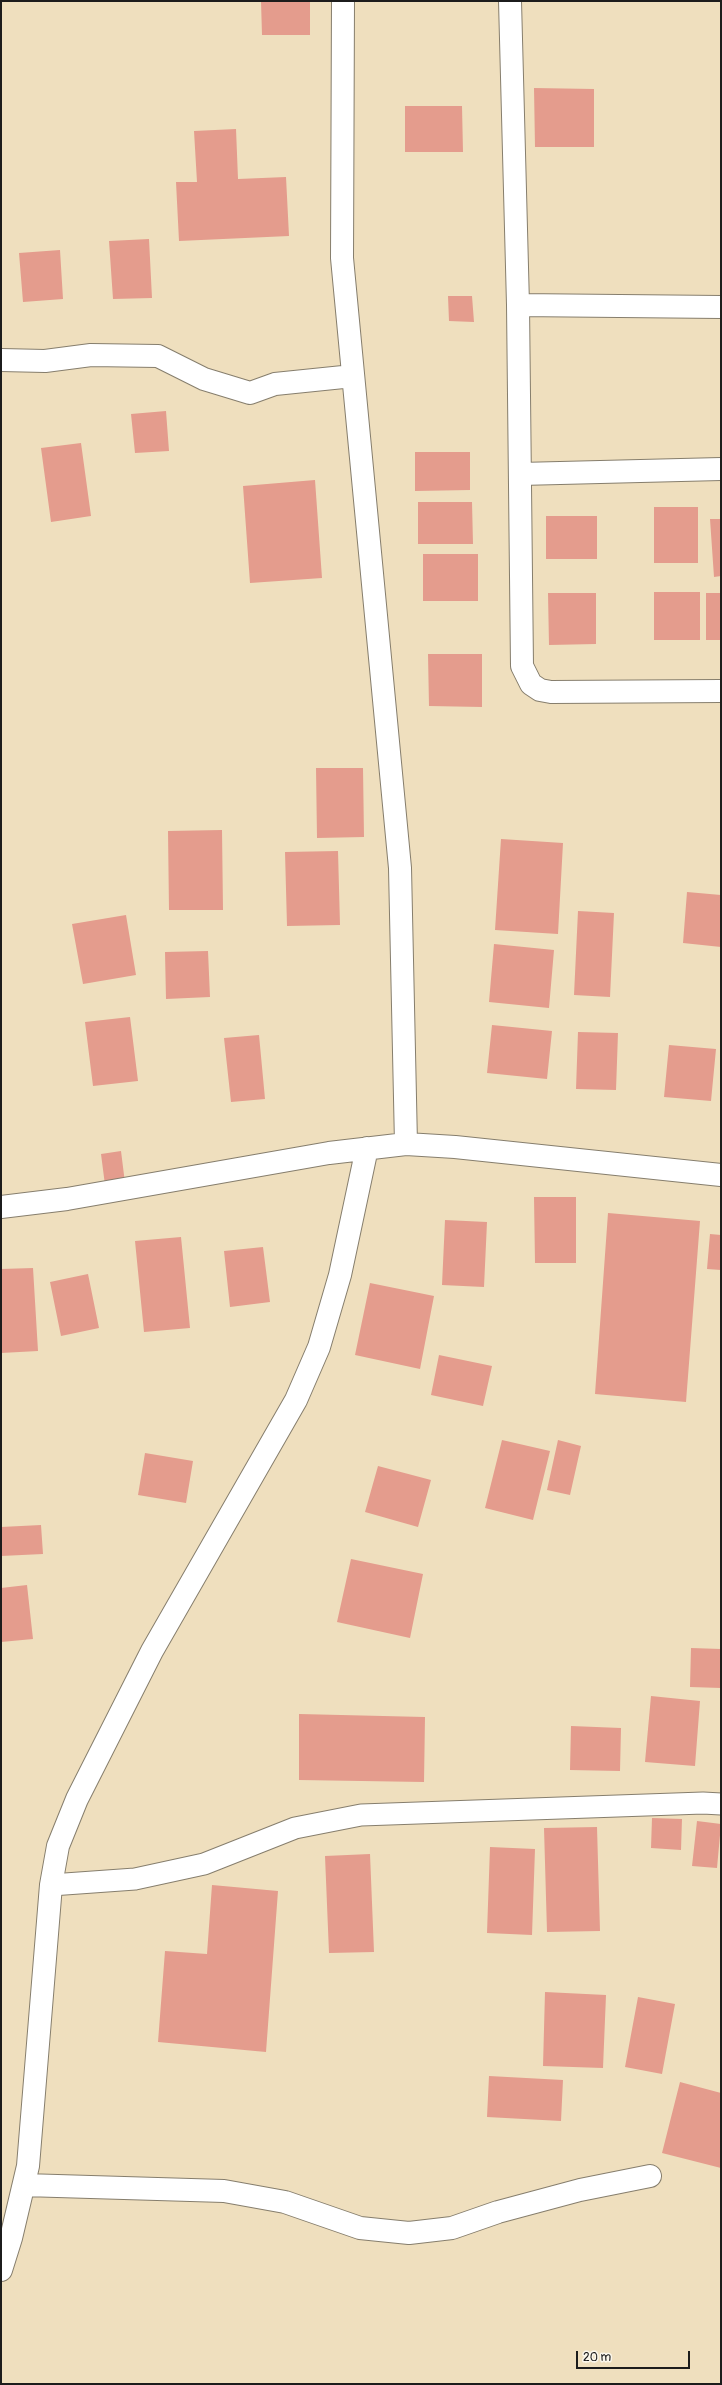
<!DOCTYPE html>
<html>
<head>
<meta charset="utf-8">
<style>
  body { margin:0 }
  #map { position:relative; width:722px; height:2385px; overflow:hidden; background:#efdfbe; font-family:Pangolin,sans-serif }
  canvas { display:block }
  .frame { position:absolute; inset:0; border:2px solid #1c1c1c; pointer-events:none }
  .scale { position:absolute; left:576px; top:2351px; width:114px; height:18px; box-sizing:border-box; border:2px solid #1c1c1c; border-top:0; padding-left:5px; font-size:12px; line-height:14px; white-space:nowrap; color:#1c1c1c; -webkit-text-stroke:3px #fbf7ec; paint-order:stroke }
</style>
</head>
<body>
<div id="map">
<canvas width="722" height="2385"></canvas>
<div class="frame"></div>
<div class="scale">20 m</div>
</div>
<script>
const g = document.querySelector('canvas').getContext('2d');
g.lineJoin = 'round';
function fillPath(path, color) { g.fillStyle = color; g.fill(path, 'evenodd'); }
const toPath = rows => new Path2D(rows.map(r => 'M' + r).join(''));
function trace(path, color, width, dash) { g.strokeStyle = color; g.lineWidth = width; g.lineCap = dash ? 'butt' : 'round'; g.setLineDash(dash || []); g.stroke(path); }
const building = toPath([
  [261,1,310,1,310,35,262,35],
  [534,88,594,89,594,147,535,147],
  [405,106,462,106,463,152,405,152],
  [236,129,238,179,286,177,289,236,179,241,176,182,197,182,194,131],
  [149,239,152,298,113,299,109,241],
  [60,250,63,299,23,302,19,253],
  [448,296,472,296,474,322,449,321],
  [166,411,169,451,135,453,131,414],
  [81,443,91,516,51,522,41,448],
  [415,452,470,452,470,490,415,491],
  [315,480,322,578,250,583,243,486],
  [418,502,472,502,473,544,418,544],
  [654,507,698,507,698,563,654,563],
  [546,516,597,516,597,559,546,559],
  [710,519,721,519,721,576,714,577],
  [423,554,478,554,478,601,423,601],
  [654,592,700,592,700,640,654,640],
  [548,593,596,593,596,644,549,645],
  [706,593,721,593,721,640,706,640],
  [428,654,482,654,482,707,429,706],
  [316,768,363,768,364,837,317,838],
  [222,830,223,910,169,910,168,831],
  [501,839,563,843,558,934,495,930],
  [338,851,340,925,287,926,285,852],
  [687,892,721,895,721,947,683,943],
  [578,911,614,913,610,997,574,995],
  [126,915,136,975,83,984,72,924],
  [494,944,554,950,549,1008,489,1002],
  [208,951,210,997,166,999,165,952],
  [130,1017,138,1081,93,1086,85,1022],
  [492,1025,552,1031,547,1079,487,1073],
  [578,1032,618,1033,616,1090,576,1089],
  [259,1035,265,1099,231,1102,224,1038],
  [669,1045,716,1049,711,1101,664,1097],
  [121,1151,125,1183,105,1185,101,1154],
  [534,1197,576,1197,576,1263,535,1263],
  [608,1213,700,1221,686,1402,595,1394],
  [445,1220,487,1222,484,1287,442,1285],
  [710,1234,721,1235,721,1270,707,1269],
  [181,1237,190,1328,144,1332,135,1241],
  [263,1247,270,1302,230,1307,224,1251],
  [33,1268,38,1351,1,1353,1,1269],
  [88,1274,99,1328,61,1336,50,1282],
  [370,1283,434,1296,420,1369,355,1355],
  [439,1355,492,1366,483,1406,431,1395],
  [502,1440,550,1451,533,1520,485,1508],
  [558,1440,581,1446,570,1495,547,1490],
  [145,1453,193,1461,186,1503,138,1495],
  [378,1466,431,1480,418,1527,365,1512],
  [41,1525,43,1554,1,1556,1,1527],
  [351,1559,423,1574,410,1638,337,1622],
  [27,1585,33,1639,1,1642,1,1588],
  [691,1648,721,1649,721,1688,690,1687],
  [651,1696,700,1701,695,1766,645,1762],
  [299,1714,425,1717,424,1782,299,1780],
  [571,1726,621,1728,620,1771,570,1770],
  [652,1818,682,1819,681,1850,651,1848],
  [697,1821,721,1824,717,1868,692,1866],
  [597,1827,600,1931,547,1932,544,1828],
  [490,1847,535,1849,532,1935,487,1933],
  [370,1854,374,1952,329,1953,325,1856],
  [212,1885,278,1891,266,2052,158,2042,165,1951,207,1954],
  [545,1992,606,1995,603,2068,543,2066],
  [638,1997,675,2004,662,2074,625,2067],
  [489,2076,563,2080,561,2121,487,2117],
  [680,2082,721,2093,721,2168,662,2153]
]);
const service = toPath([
  [51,1885,135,1879,204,1864,295,1828,361,1815,703,1803,721,1804]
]);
const minor = toPath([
  [343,1,342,258,400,868,406,1144],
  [510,1,518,305,522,666,531,684,540,690,551,692,721,691],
  [518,305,721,307],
  [1,360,45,361,91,355,158,356,204,379,250,393,275,384,353,376],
  [520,474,721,469],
  [1,1207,67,1199,329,1153,406,1144,455,1147,721,1175],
  [24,2185,224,2191,285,2202,360,2228,409,2233,452,2228,498,2212,580,2190,650,2176],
  [1,2270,11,2238,28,2166,51,1885,58,1846,77,1799,152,1651,296,1400,319,1347,340,1275,367,1148]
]);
fillPath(building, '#e49c8d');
trace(service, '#867e6d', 23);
trace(minor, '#867e6d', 24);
trace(service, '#fff', 21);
trace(minor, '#fff', 22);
</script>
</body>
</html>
